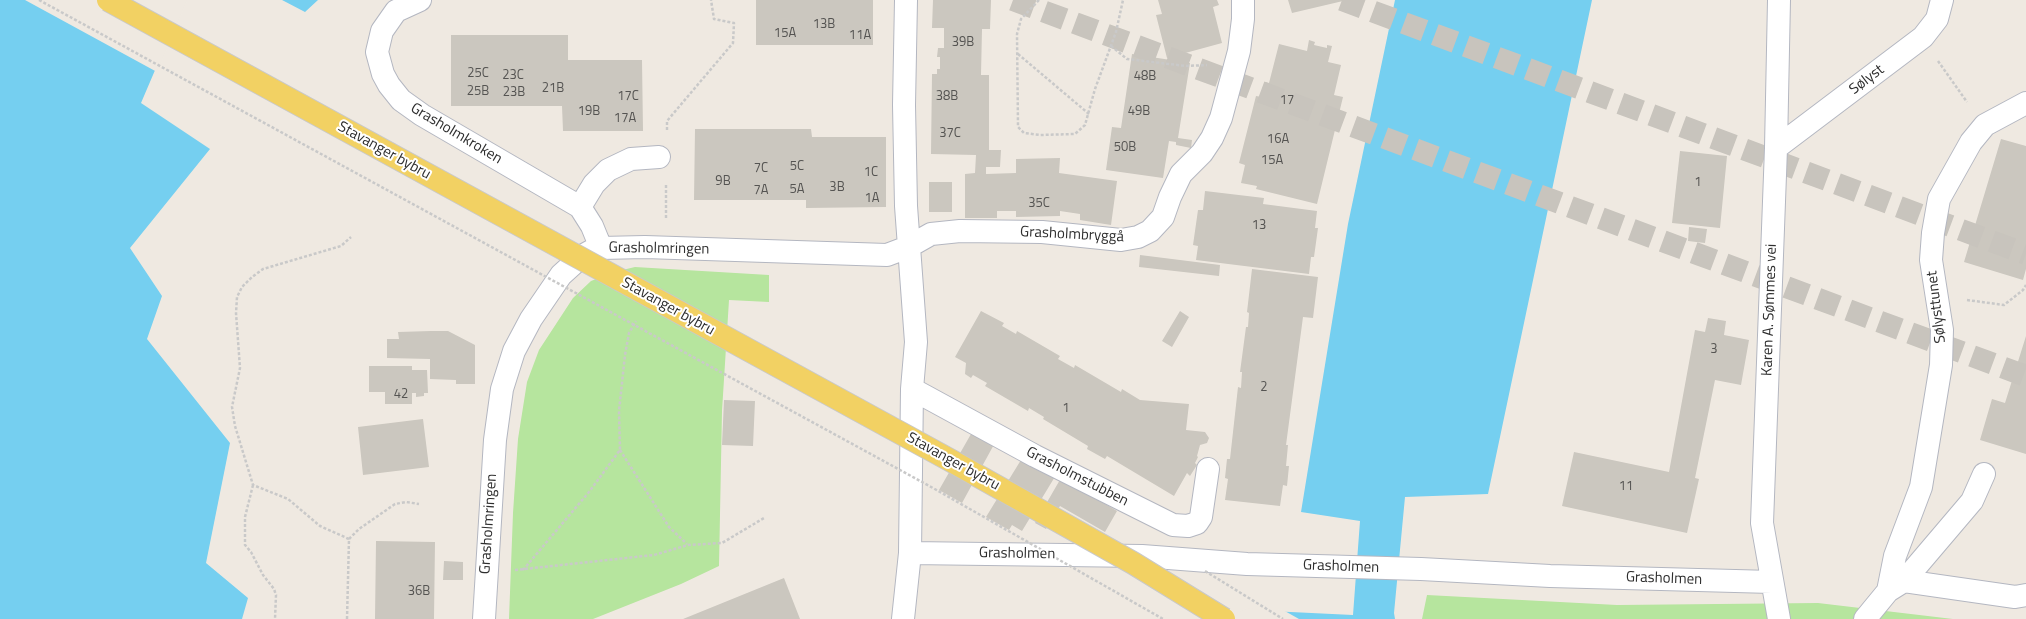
<!DOCTYPE html>
<html>
<head>
<meta charset="utf-8">
<style>
  body { margin:0 }
  canvas { display:block; background:#efe9e1 }
</style>
</head>
<body>
<canvas width="2026" height="619"></canvas>
<script>
const g = document.querySelector('canvas').getContext('2d');
g.lineJoin = 'round';
function fillPath(path, color) { g.fillStyle = color; g.fill(path, 'evenodd'); }
const toPath = rows => new Path2D(rows.map(r => 'M' + r).join(''));
function trace(path, color, width, dash) { g.strokeStyle = color; g.lineWidth = width; g.lineCap = dash ? 'butt' : 'round'; g.setLineDash(dash || []); g.stroke(path); }
function write(font, color, halo, rows, align = 'center') {
  g.font = font + ' "Titillium Web",sans-serif'; g.lineWidth = 4; g.setLineDash([]); g.textBaseline = 'middle'; g.strokeStyle = halo; g.fillStyle = color; for (const [text, x, y, turn = 0] of rows) {
    g.save(); g.translate(x, y); g.rotate((+turn || 0) * Math.PI / 180); g.textAlign = isNaN(turn) ? turn : align; if (halo) g.strokeText(text, 0, 0); g.fillText(text, 0, 0); g.restore();
  }
}
const green = toPath([
  [635,267,769,275,769,302,729,300,722,411,719,566,681,584,593,619,509,619,513,513,518,439,527,382,539,350,573,298,591,281,614,272],
  [1427,595,1617,605,1818,603,1953,619,1422,619]
]);
const water = toPath([
  [0,0,185,0,141,103,210,149,130,248,162,296,147,339,230,443,206,563,248,598,242,619,0,619],
  [282,0,318,0,305,12],
  [1395,0,1592,0,1488,494,1405,497,1394,613,1395,619,1222,619,1249,610,1353,615,1360,521,1301,512,1348,224]
]);
const pier = toPath([
  [25,0,187,0,157,72],
  [1248,608,1283,610,1299,619,1220,619]
]);
const building = toPath([
  [756,0,873,0,873,45,756,45],
  [933,0,991,0,990,29,982,29,981,75,989,75,989,150,1001,150,1000,167,986,167,986,174,1016,173,1016,159,1060,158,1059,173,1117,181,1111,225,1080,220,1080,214,1060,211,1060,216,1016,217,1016,211,997,211,997,218,965,218,965,174,975,173,976,155,931,154,932,74,937,74,937,69,940,69,940,57,937,57,938,48,944,48,944,28,932,28],
  [1158,0,1217,0,1219,5,1213,7,1222,43,1167,58,1156,15,1162,14],
  [1288,0,1343,0,1343,1,1292,13],
  [451,35,568,35,568,60,642,60,643,131,563,131,562,106,451,106],
  [1309,40,1315,42,1314,45,1327,48,1327,45,1332,46,1328,62,1341,65,1334,95,1343,97,1317,204,1256,189,1257,186,1241,183,1245,165,1239,163,1256,96,1262,97,1265,82,1269,83,1279,44,1307,51],
  [1132,54,1190,63,1178,138,1192,140,1191,148,1176,145,1176,142,1169,141,1163,178,1106,170,1112,127,1121,128],
  [695,129,811,129,812,137,886,137,886,207,806,208,806,200,694,200],
  [2001,139,2026,146,2026,269,2023,280,1964,262],
  [1680,151,1727,156,1720,228,1672,223],
  [929,182,952,182,952,212,929,212],
  [1205,191,1264,198,1263,204,1317,211,1315,228,1318,228,1314,257,1311,257,1309,274,1196,260,1198,246,1193,245,1198,210,1203,210],
  [1689,227,1707,229,1705,243,1688,241],
  [1140,255,1220,265,1219,276,1139,267],
  [1252,269,1318,277,1313,318,1303,317,1286,445,1288,445,1286,466,1289,466,1287,486,1283,485,1280,506,1225,500,1228,479,1225,478,1227,459,1230,459,1238,387,1241,388,1242,372,1240,372,1246,327,1248,327,1249,313,1247,312],
  [981,311,1004,323,1002,326,1016,334,1017,331,1060,356,1058,359,1074,368,1075,365,1121,392,1122,389,1140,400,1189,404,1186,430,1205,432,1209,438,1207,443,1200,445,1197,456,1198,457,1195,463,1197,465,1190,476,1187,473,1174,496,1107,456,1105,459,1087,449,1088,446,1043,419,1044,417,1029,408,1028,411,985,386,987,383,973,375,971,378,965,374,966,363,955,357],
  [1180,311,1189,317,1172,347,1162,341],
  [1708,318,1726,321,1724,335,1749,340,1741,385,1715,380,1695,478,1699,479,1687,533,1562,506,1574,452,1669,472,1695,330,1705,332],
  [431,331,448,331,475,345,475,384,456,384,456,380,430,379,430,359,387,358,387,339,399,339,398,332],
  [2026,336,2026,454,1980,440,1992,399,2005,403],
  [369,366,412,366,412,370,427,370,428,393,424,393,424,396,416,397,416,393,412,393,412,404,385,404,385,392,369,392],
  [724,400,755,401,753,446,722,445],
  [423,419,429,467,363,475,358,427],
  [975,427,997,439,962,503,939,490],
  [1024,455,1056,475,1022,531,1012,525,1009,530,986,517],
  [1061,478,1117,511,1105,532,1060,506,1046,529,1035,523],
  [376,541,435,542,434,619,375,619],
  [444,561,463,562,463,580,443,580],
  [784,578,800,619,683,619]
]);
const highwayTunnel = toPath([
  [1013,0,2026,376],
  [1342,0,2026,254]
]);
const path = toPath([
  [1039,0,1021,19,1017,34,1018,127,1024,133,1040,135,1075,134,1085,125,1095,89,1116,32,1123,0],
  [1111,46,1127,59,1186,66,1207,65],
  [1018,54,1089,114],
  [1938,61,1967,102],
  [667,130,667,121,733,43,734,23,714,19,711,0],
  [666,218,666,185],
  [1967,300,2004,305,2023,290,2026,285],
  [620,450,669,527,687,544],
  [253,485,245,517,245,545,251,552,263,575,274,589,276,595,275,619],
  [349,539,320,526,288,499,253,485,235,426,232,407,240,368,236,313,237,297,242,287,252,277,263,269,341,246,351,237],
  [515,570,654,555,688,545,722,543,764,518],
  [523,570,589,492,620,450,619,411,625,355,629,333,636,321],
  [347,619,349,539,359,529,395,504,406,502,419,504]
]);
const minor = toPath([
  [420,0,396,11,382,31,377,52,383,74,389,85,401,100,422,115,580,207,592,226,601,248],
  [1776,148,1923,37,1937,19,1942,0],
  [580,207,594,184,608,170,631,159,659,157],
  [912,389,1035,456,1173,525,1188,526,1197,523,1201,517,1208,469],
  [910,553,1142,556,1247,564,1421,569,1550,576,1772,582],
  [1904,581,1972,501,1984,474],
  [1888,591,1895,556,1921,487,1941,365,1942,330,1931,260,1933,233,1939,199,1971,142,1985,125,2026,103],
  [484,619,495,440,502,389,514,351,531,319,561,275,582,256,591,251,601,248,645,247,887,255,908,247,931,234,960,231,1042,232,1121,240,1138,237,1150,231,1163,217,1170,197,1181,174,1202,153,1212,138,1221,118,1239,51,1243,19,1243,0],
  [903,619,910,553,912,389,916,342,906,206,904,105,906,0],
  [1779,619,1762,523,1776,148,1779,0],
  [1865,619,1888,591,1904,581,2015,597,2026,595]
]);
const pathBridge = toPath([
  [39,0,933,488,1163,619],
  [1205,571,1283,619]
]);
const majorBridge = toPath([
  [108,0,948,459,1133,563,1224,619]
]);
const numberNames = [
  ["13B",824,25],
  ["15A",785,34],
  ["11A",860,36],
  ["39B",963,43],
  ["25C",478,74],
  ["23C",513,76],
  ["48B",1145,77],
  ["21B",553,89],
  ["25B",478,92],
  ["23B",514,93],
  ["17C",628,97],
  ["38B",947,97],
  ["17",1287,101],
  ["19B",589,112],
  ["49B",1139,112],
  ["17A",625,119],
  ["37C",950,134],
  ["16A",1278,140],
  ["50B",1125,148],
  ["15A",1272,161],
  ["5C",797,167],
  ["7C",761,169],
  ["1C",871,173],
  ["9B",723,182],
  ["1",1698,183],
  ["3B",837,188],
  ["5A",797,190],
  ["7A",761,191],
  ["1A",872,199],
  ["35C",1039,204],
  ["13",1259,226],
  ["3",1714,350],
  ["2",1264,388],
  ["42",401,395],
  ["1",1066,409],
  ["11",1626,487],
  ["36B",419,592]
];
const streetNames = [
  ["Sølyst",1867,80,-37],
  ["Grasholmkroken",456,134,31],
  ["Stavanger bybru",384,151,29],
  ["Grasholmbryggå",1072,235,3],
  ["Grasholmringen",659,249,1],
  ["Stavanger bybru",668,307,29],
  ["Sølysttunet",1937,307,-97],
  ["Karen A. Sømmes vei",1770,310,-88],
  ["Stavanger bybru",953,462,29],
  ["Grasholmstubben",1077,477,27],
  ["Grasholmringen",489,524,-86],
  ["Grasholmen",1017,554,1],
  ["Grasholmen",1341,567,2],
  ["Grasholmen",1664,579,2]
];
fillPath(green, '#b6e59e');
fillPath(water, '#75cff0');
fillPath(pier, '#efe9e1');
fillPath(building, '#cbc7bf');
trace(highwayTunnel, '#c8c4bd', 22, [22, 11]);
trace(minor, '#b4b7c1', 24);
trace(path, '#c9c9c9', 2.5, [3, 2]);
trace(minor, '#fff', 22);
trace(majorBridge, '#c9c9c9', 24, []);
trace(pathBridge, '#c9c9c9', 2.5, [3, 2]);
trace(majorBridge, '#f2d163', 22);
write('13px', '#555452', null, numberNames);
write('15px', '#2e2e2e', '#fff', streetNames);
</script>
</body>
</html>
